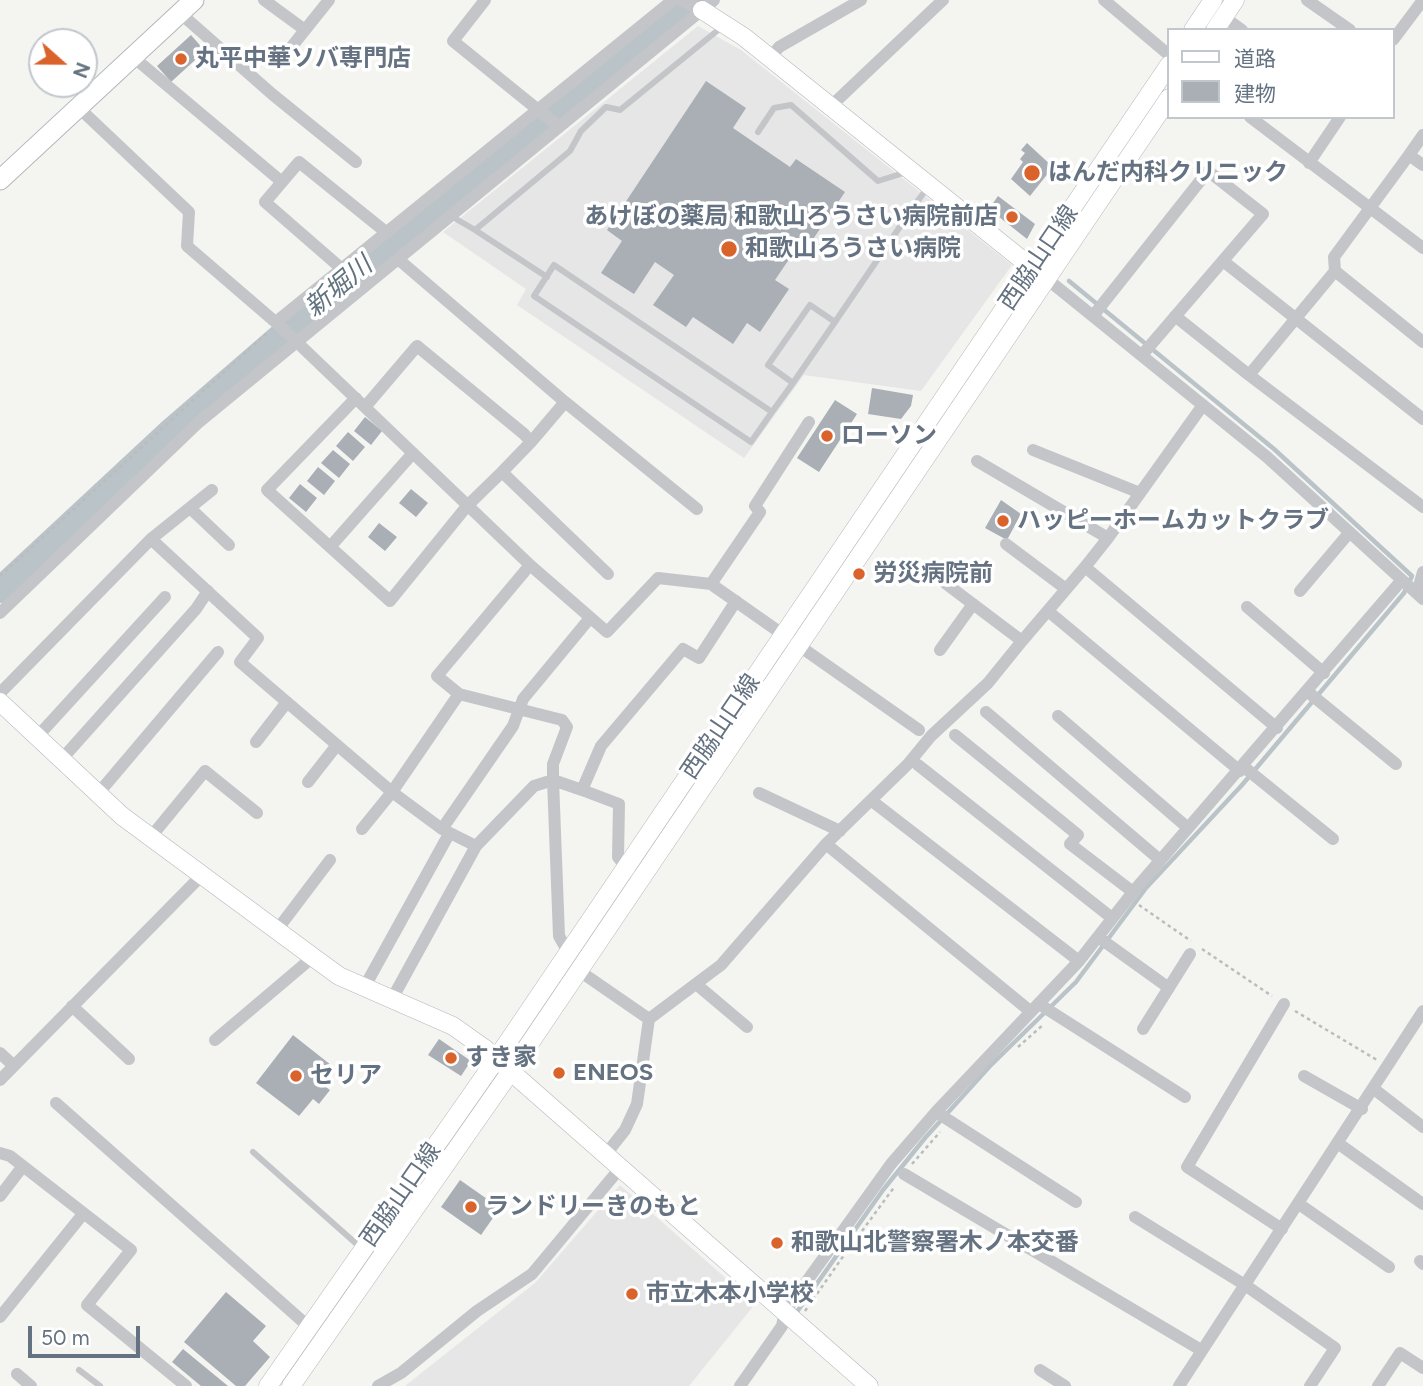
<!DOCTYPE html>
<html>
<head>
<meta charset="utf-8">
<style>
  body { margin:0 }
  #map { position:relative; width:1423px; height:1386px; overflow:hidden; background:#f4f5f1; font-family:Figtree,"Noto Sans JP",sans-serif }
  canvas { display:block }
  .legend { position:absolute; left:1167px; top:28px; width:228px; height:91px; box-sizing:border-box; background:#fff; border:2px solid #c1c7cd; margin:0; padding:9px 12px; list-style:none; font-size:21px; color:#657281 }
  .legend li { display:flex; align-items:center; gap:14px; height:35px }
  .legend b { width:35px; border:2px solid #c1c7cd }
  .north { position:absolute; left:28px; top:28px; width:70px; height:70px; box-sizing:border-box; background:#fff; border:2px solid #c1c7cd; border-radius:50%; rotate:111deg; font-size:19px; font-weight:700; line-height:28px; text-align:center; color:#657281 }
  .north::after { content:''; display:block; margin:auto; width:24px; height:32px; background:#da632c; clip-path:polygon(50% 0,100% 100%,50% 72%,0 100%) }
  .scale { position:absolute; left:28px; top:1326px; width:112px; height:32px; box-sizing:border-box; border:4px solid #657281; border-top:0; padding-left:9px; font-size:21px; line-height:24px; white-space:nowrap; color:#657281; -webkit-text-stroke:5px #fff; paint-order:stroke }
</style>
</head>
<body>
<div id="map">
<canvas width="1423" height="1386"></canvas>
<ul class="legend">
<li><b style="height:9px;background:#fff"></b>道路</li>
<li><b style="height:19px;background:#a9afb5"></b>建物</li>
</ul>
<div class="north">N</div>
<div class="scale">50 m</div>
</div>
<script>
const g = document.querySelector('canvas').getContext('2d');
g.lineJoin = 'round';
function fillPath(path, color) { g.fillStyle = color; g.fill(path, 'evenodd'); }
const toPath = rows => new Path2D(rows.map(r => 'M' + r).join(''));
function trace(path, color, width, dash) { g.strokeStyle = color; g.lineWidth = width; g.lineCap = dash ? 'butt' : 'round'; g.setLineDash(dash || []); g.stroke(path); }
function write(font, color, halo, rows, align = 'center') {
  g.font = font + ' Figtree,"Noto Sans JP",sans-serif'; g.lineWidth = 7; g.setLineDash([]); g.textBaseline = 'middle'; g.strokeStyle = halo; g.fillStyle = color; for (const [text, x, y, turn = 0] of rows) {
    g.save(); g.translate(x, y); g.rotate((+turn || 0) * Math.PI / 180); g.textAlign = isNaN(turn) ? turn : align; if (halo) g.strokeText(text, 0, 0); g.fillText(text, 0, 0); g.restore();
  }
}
const built = toPath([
  [698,26,741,50,1012,265,921,391,804,375,744,458,517,305,526,289,443,232],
  [620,1185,755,1304,689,1386,405,1386,535,1283]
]);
const stream = toPath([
  [794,1316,883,1190,925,1138,990,1066,1076,982,1146,888,1242,785,1404,593,1412,576,1274,449,1069,281]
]);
const river = toPath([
  [0,590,171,431,319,303,692,0]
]);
const building = toPath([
  [191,35,205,51,171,82,157,66],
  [706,81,746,108,733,128,790,167,796,159,845,192,805,251,798,246,775,280,789,289,760,332,747,323,733,344,693,317,686,327,653,305,674,275,655,262,634,294,601,273,622,241,607,230],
  [1027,143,1053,167,1030,196,1011,179,1023,162,1020,159,1025,153,1021,150],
  [998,196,1035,224,1027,239,989,209],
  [872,388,913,395,911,406,901,419,868,414],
  [835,400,857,414,819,472,797,458],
  [365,417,382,431,371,445,354,431],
  [348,432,365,447,353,461,336,446],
  [333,450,350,464,339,478,321,463],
  [318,467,335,481,324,495,307,481],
  [300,484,317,498,306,512,289,498],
  [411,489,428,503,416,517,399,503],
  [1001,500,1021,514,1007,540,985,528],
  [379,523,397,537,385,551,368,537],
  [293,1035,336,1069,323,1085,330,1090,319,1104,313,1099,299,1116,256,1083],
  [439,1039,471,1061,461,1076,428,1055],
  [460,1180,500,1208,481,1235,441,1207],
  [226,1292,266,1326,253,1341,270,1357,245,1386,236,1386,184,1342],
  [183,1349,228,1386,201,1386,172,1362]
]);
const path = toPath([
  [0,576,267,333],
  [1139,905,1191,941],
  [1202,949,1272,996],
  [1295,1011,1377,1060],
  [1018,1047,1044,1024],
  [912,1164,940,1132],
  [862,1231,895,1186],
  [805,1311,849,1248]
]);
const lane = toPath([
  [758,132,774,108,791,105,878,181,907,172],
  [451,216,475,230,570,151,581,131,606,107,620,110,723,26],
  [475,230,547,277],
  [793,383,768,365,810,305,835,322],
  [772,412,554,265,534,296,751,442,772,412,793,383,835,322,914,206,928,187],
  [253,1152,361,1248],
  [79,1370,100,1386]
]);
const street = toPath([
  [264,0,305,30],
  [485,0,453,41,558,126],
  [680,0,702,10],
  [1104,0,1169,55],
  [1307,0,1350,30],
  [180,13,272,94,356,162],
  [1224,17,1242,30],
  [1393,40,1423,0],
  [289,50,329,0],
  [132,56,282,182,299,162,387,233],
  [770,58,779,47,861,0],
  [78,107,189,212,187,246,280,326,530,565,607,632,658,578,711,584,919,730],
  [830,107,943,0],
  [1250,117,1423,248],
  [1409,155,1423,135],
  [1309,163,1340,117],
  [1423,165,1409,155,1334,257,1335,271,1423,342],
  [282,182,265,202,342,269],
  [398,259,565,402,531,442],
  [1223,261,1423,419],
  [1335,271,1249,375,1423,507],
  [1047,279,1267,457,1423,599],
  [1093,316,1208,171,1263,214,1142,355],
  [1175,316,1249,375],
  [276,322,673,0],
  [356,398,267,490,390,601,467,506,502,472],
  [565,402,697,509],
  [365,407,417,346,524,434,531,442,502,472,608,574],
  [1033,450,1140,493],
  [977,461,1108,538,1203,405],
  [190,508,229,545],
  [1108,538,1085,567,1277,728],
  [151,539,212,490],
  [1006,544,1066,589],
  [330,547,413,453],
  [945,583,1022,641,1085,567],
  [711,584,760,512,755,506,809,422],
  [1300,591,1349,533],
  [1417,593,1423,572],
  [1247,607,1324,673],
  [1048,611,1240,771],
  [0,613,199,422,714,0],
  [940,650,973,604],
  [1308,692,1396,764],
  [0,693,151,539,258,638,240,662,392,792,362,829],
  [459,694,392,792,442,829,476,846],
  [986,712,1160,860],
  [1058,716,1188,828],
  [955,735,1078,835,1070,844,1133,892],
  [37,737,165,597],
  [256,742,287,702],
  [61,760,196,609,208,591],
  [918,765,1112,918],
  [1244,767,1333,839],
  [308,782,337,745],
  [759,793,840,831],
  [97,795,218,652],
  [872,801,1079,961],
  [442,829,513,726,523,699,590,618],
  [150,838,205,771,257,813],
  [826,844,1030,1011],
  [629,871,618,857,619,804,582,790,601,746,683,649,699,658,736,601],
  [277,930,330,860],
  [1098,937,1169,988],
  [568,952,559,936,553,780,582,790],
  [578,970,649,1019,637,1104,625,1130,606,1154],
  [696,984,747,1027],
  [364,988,449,834],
  [392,999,476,846,534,786,553,780,553,764,567,727,562,720,459,694,437,676,530,565],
  [1039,1004,1185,1097],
  [72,1006,129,1059],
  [649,1019,721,965,826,844,908,764,931,736,988,683,1022,641],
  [1143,1029,1190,954],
  [215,1040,313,957],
  [0,1053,14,1066],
  [1304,1076,1362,1109],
  [0,1080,202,875],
  [1374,1089,1423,1127],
  [56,1103,309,1327],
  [936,1112,1076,1202],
  [1339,1144,1423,1204],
  [0,1153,10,1156,131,1250,87,1305,186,1386],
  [904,1174,1201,1350],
  [0,1196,23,1166],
  [1299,1204,1389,1267],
  [1135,1217,1245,1285,1335,1348,1310,1386],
  [1282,1229,1187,1167,1284,1004],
  [1420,1261,1423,1264],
  [0,1317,83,1214],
  [1040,1370,1065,1386],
  [17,1374,31,1386],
  [378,1386,401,1373,477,1311,532,1274,621,1167],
  [740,1386,782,1326,785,1311,794,1299,891,1164,936,1112,1079,961,1133,892,1401,581],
  [1179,1386,1423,1011],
  [1378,1386,1400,1353,1423,1368]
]);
const secondary = toPath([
  [702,10,744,37,1041,275],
  [1193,30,1213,0],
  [1215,30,1235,0],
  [0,702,122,816,313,957,339,976,453,1026,484,1048,869,1386],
  [268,1386,497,1058,1169,65],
  [291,1386,511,1071,1169,98]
]);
const primary = toPath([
  [0,180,194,0]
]);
const markers = [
  [181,59,7,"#da632c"],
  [1032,173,9,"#da632c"],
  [1012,217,7,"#da632c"],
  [729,249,9,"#da632c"],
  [827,436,7,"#da632c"],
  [1003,521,7,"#da632c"],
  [859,574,7,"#da632c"],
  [451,1058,7,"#da632c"],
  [559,1073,7,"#da632c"],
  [296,1076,7,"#da632c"],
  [471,1207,7,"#da632c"],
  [777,1243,7,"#da632c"],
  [632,1294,7,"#da632c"]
];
const poiNames = [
  ["丸平中華ソバ専門店",195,59],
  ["はんだ内科クリニック",1048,173],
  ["あけぼの薬局 和歌山ろうさい病院前店",998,217,"right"],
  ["和歌山ろうさい病院",745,249],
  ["ローソン",841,436],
  ["ハッピーホームカットクラブ",1017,521],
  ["労災病院前",873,574],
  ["すき家",465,1058],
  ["ENEOS",573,1073],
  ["セリア",310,1076],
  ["ランドリーきのもと",485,1207],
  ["和歌山北警察署木ノ本交番",791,1243],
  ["市立木本小学校",646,1294]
];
const streetNames = [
  ["西脇山口線",1039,258,-56],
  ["西脇山口線",721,727,-56],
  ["西脇山口線",401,1195,-55]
];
const waterNames = [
  ["新堀川",339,287,-40]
];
fillPath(built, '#e5e6e5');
trace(stream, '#bac3c8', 4.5);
trace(river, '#bac3c8', 26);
fillPath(building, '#a9afb5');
trace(secondary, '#b3b7bb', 19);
trace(primary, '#b3b7bb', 21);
trace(path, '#babcbe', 2.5, [3.5, 3.5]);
trace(lane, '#c3c5c9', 6);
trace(street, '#c3c5c9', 12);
trace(secondary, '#fff', 18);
trace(primary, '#fff', 19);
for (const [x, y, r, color] of markers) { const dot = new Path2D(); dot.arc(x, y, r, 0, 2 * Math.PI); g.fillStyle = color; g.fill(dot); trace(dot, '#fff', 2.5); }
write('bold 24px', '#657281', '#fff', poiNames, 'left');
write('24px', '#657281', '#fff', streetNames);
write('italic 26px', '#61737e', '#fff', waterNames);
</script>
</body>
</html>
